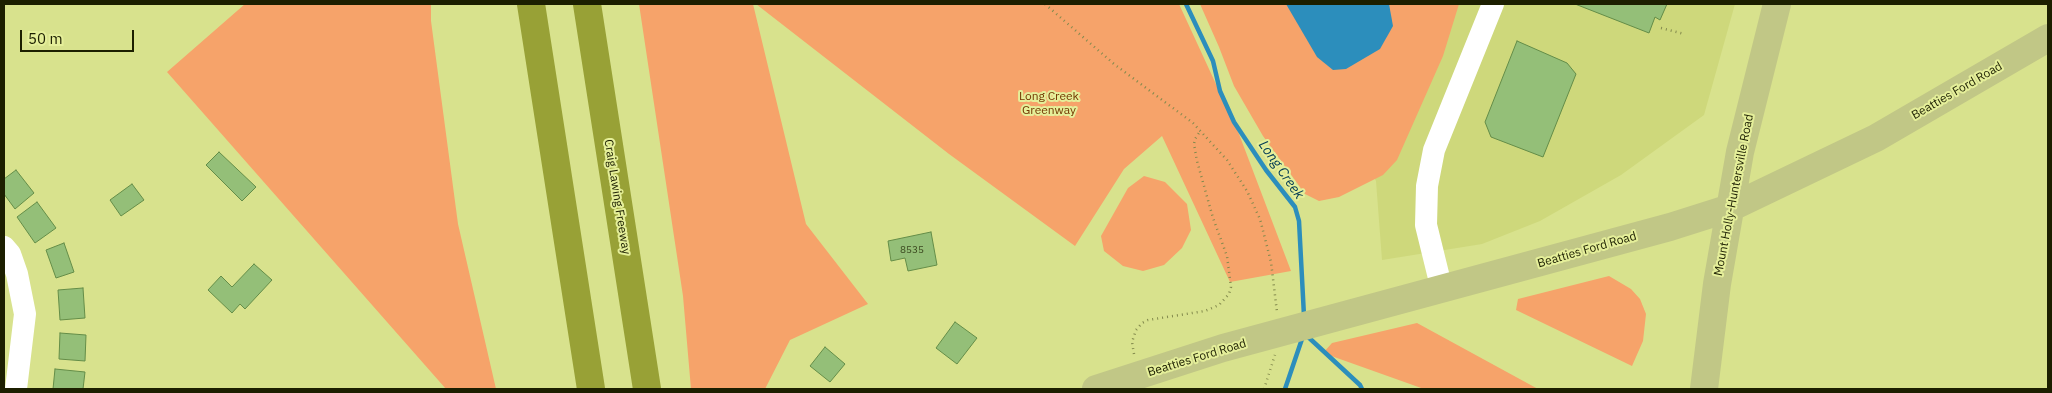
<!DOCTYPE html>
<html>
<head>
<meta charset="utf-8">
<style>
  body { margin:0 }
  #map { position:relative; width:2052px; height:393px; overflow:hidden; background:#d8e28d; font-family:"IBM Plex Sans",sans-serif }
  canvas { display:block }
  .frame { position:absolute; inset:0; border:5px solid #1c1f00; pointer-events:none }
  .scale { position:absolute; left:20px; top:30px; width:114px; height:22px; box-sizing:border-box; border:2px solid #1c1f00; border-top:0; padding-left:6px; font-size:15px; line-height:18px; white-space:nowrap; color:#1c1f00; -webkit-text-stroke:4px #e5ef9a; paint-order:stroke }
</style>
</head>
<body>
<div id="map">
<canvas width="2052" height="393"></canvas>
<div class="frame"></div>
<div class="scale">50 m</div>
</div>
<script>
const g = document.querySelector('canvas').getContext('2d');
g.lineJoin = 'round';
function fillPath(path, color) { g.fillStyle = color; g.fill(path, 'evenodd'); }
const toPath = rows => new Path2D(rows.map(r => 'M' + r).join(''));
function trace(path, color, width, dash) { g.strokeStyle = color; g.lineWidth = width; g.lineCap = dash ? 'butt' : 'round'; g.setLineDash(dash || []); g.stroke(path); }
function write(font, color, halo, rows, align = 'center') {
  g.font = font + ' "IBM Plex Sans",sans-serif'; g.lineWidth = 4; g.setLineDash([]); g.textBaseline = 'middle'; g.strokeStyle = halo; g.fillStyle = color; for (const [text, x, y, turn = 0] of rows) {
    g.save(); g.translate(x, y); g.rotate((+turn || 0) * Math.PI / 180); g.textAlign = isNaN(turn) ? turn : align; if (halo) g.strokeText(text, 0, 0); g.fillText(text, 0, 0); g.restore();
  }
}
const built = toPath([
  [1277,4,1735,4,1704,115,1621,175,1540,221,1482,244,1382,260,1376,181]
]);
const green = toPath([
  [245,4,431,4,431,21,458,224,496,389,446,389,167,72],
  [639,4,753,4,806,224,868,304,790,340,765,389,691,389,683,296],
  [756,4,1179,4,1239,134,1291,271,1230,282,1162,136,1124,169,1075,246,949,154],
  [1200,4,1459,4,1443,56,1397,160,1383,175,1339,197,1319,201,1305,194,1263,136,1234,86,1219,47],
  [1144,176,1165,182,1187,204,1191,230,1182,248,1164,265,1143,271,1123,266,1104,251,1101,236,1128,188],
  [1609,276,1631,289,1640,299,1646,314,1643,341,1632,366,1516,310,1518,299],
  [1417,323,1538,389,1424,389,1323,353,1332,343]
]);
const water = toPath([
  [1286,4,1389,4,1393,26,1380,49,1346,69,1333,70,1317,57]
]);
const stream = toPath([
  [1186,4,1213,61,1220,91,1234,122,1266,170,1295,207,1299,221,1304,316],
  [1306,335,1360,385,1362,389],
  [1285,389,1303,336]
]);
const building = toPath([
  [1575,4,1667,4,1660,20,1655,17,1649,33,1575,4],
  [1517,41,1567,63,1576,74,1543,157,1491,137,1485,122,1517,41],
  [219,152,256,187,242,201,206,165,219,152],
  [16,170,34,193,15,209,4,194,4,179,16,170],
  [132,184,144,200,121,216,110,200,132,184],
  [37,202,56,228,35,243,17,217,37,202],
  [931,232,937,265,908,271,905,258,891,261,888,241,931,232],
  [64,243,74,272,56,278,46,250,64,243],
  [254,264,272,280,245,309,240,304,232,313,208,290,221,276,232,287,254,264],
  [83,288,85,318,60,320,58,290,83,288],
  [955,322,977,338,957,364,936,348,955,322],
  [60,333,86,335,85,361,59,359,60,333],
  [825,347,845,364,830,382,810,366,825,347],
  [55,369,85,372,83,389,53,389,55,369]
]);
const path = toPath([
  [1045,4,1114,64,1193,123,1227,160,1247,191,1260,219,1271,262,1277,312],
  [1661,28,1684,34],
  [1134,354,1132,342,1136,330,1142,323,1148,320,1205,311,1219,305,1229,294,1231,287,1227,256,1213,218,1197,161,1194,144,1195,139,1201,130],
  [1264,389,1275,355]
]);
const minor = toPath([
  [4,247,10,254,17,274,25,314,16,389],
  [1442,290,1426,225,1427,186,1434,150,1493,4]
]);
const major = toPath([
  [1096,389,1223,348,1670,227,1730,208,1876,138,2048,38],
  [1704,389,1717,284,1740,152,1777,4]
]);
const highway = toPath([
  [531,4,591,389],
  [587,4,647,389]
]);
const numberNames = [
  ["8535",912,250]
];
const streetNames = [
  ["Beatties Ford Road",1957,91,-30],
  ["Mount Holly-Huntersville Road",1734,195,-79],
  ["Craig Lawing Freeway",617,197,81],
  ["Beatties Ford Road",1587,250,-16],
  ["Beatties Ford Road",1197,358,-17]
];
const parkNames = [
  ["Long Creek",1049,97],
  ["Greenway",1049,111]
];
const waterNames = [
  ["Long Creek",1281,170,55]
];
fillPath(built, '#ced87b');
fillPath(green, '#f6a36a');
fillPath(water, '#2c8ebc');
trace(stream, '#2c8ebc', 4.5);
fillPath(building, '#94bf78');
trace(building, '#648d48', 1);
trace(path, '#838a4d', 2.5, [1, 4]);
trace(minor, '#fff', 22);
trace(major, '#c1c786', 28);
trace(highway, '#98a136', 28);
write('10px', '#3a471e', null, numberNames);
write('12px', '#1c1f00', '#e5ef9a', streetNames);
write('12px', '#723600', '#e5ef9a', parkNames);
write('italic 14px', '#023b53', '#e5ef9a', waterNames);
</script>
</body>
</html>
